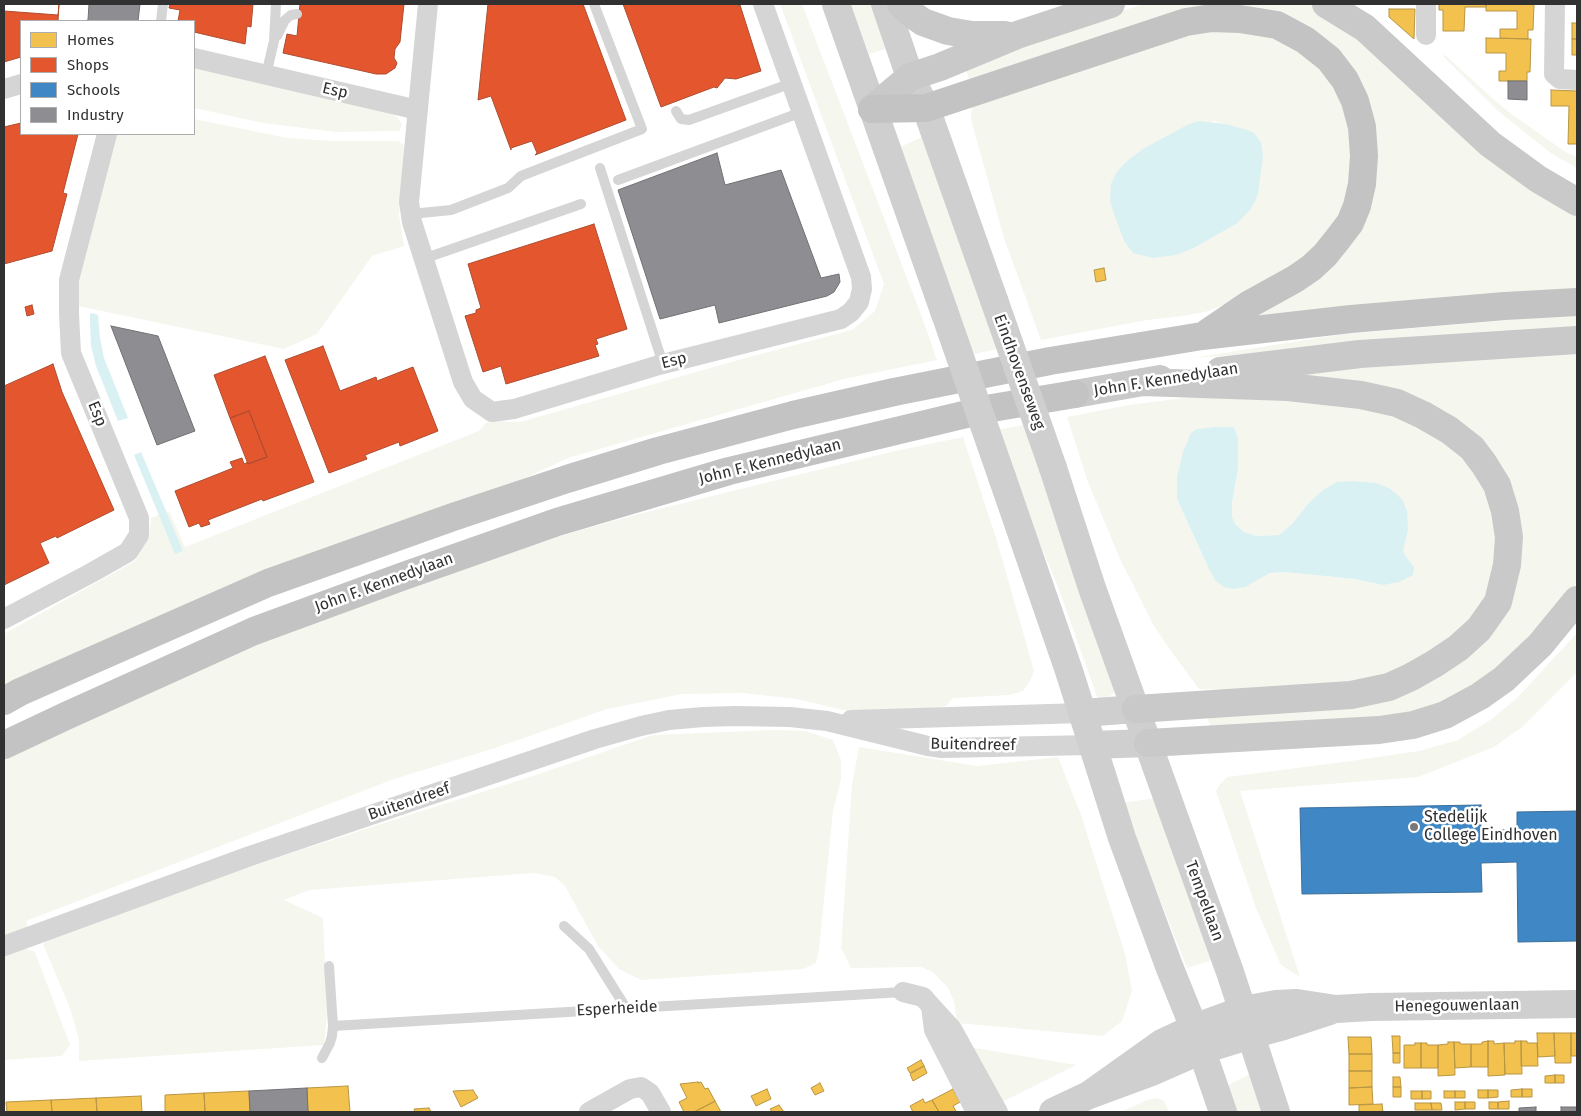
<!DOCTYPE html>
<html>
<head>
<meta charset="utf-8">
<style>
  body { margin:0 }
  #map { position:relative; width:1581px; height:1116px; overflow:hidden; background:#fff; font-family:"Fira Sans",sans-serif }
  canvas { display:block }
  .frame { position:absolute; inset:0; border:5px solid #313131; pointer-events:none }
  .legend { position:absolute; left:20px; top:20px; width:175px; height:115px; box-sizing:border-box; background:#fff; border:1px solid #adadad; margin:0; padding:6px 9px; list-style:none; font-size:15px; color:#313131 }
  .legend li { display:flex; align-items:center; gap:10px; height:25px }
  .legend b { width:25px; border:1px solid #adadad }
</style>
</head>
<body>
<div id="map">
<canvas width="1581" height="1116"></canvas>
<div class="frame"></div>
<ul class="legend">
<li><b style="height:14px;background:#f2c14e"></b>Homes</li>
<li><b style="height:14px;background:#e4572e"></b>Shops</li>
<li><b style="height:14px;background:#3f88c5"></b>Schools</li>
<li><b style="height:14px;background:#8d8d92"></b>Industry</li>
</ul>
</div>
<script>
const g = document.querySelector('canvas').getContext('2d');
g.lineJoin = 'round';
function fillPath(path, color) { g.fillStyle = color; g.fill(path, 'evenodd'); }
const toPath = rows => new Path2D(rows.map(r => 'M' + r).join(''));
function trace(path, color, width, dash) { g.strokeStyle = color; g.lineWidth = width; g.lineCap = dash ? 'butt' : 'round'; g.setLineDash(dash || []); g.stroke(path); }
function write(font, color, halo, rows, align = 'center') {
  g.font = font + ' "Fira Sans",sans-serif'; g.lineWidth = 5; g.setLineDash([]); g.textBaseline = 'middle'; g.strokeStyle = halo; g.fillStyle = color; for (const [text, x, y, turn = 0] of rows) {
    g.save(); g.translate(x, y); g.rotate((+turn || 0) * Math.PI / 180); g.textAlign = isNaN(turn) ? turn : align; if (halo) g.strokeText(text, 0, 0); g.fillText(text, 0, 0); g.restore();
  }
}
const green = toPath([
  [780,4,802,4,923,320,937,360,844,379,568,458,499,490,4,693,4,634,135,561,149,536,151,518,169,511,185,547,479,431,488,421,520,422,742,359,852,330,875,311,884,284],
  [850,4,883,4,898,45,869,54],
  [1143,4,1311,4,1358,34,1577,210,1577,291,1252,317,1355,227,1352,77,1240,11,970,85,965,64],
  [1240,27,1302,46,1349,105,1354,185,1332,235,1263,288,1209,311,1183,316,1147,320,1041,340,1004,238,972,123,971,114,972,107,1188,30],
  [1213,121,1244,129,1236,224,1194,248,1172,255,1153,258,1124,241,1110,200],
  [1442,55,1446,56,1492,98,1510,113,1564,151,1577,157,1577,168,1552,154,1498,111],
  [194,64,385,110,398,118,402,125,399,131,336,132,263,123,194,108],
  [194,119,287,138,333,141,398,141,404,145,399,215,404,246,372,256,317,334,284,349,78,306,79,280,116,134,194,134],
  [924,136,998,349,970,355,898,148],
  [1577,316,1577,329,1193,358,1337,335,1532,318],
  [1577,351,1577,582,1565,599,1499,672,1411,718,1212,730,1207,717,1416,685,1515,566,1476,442,1289,373],
  [1200,396,1359,402,1444,435,1490,490,1500,564,1473,623,1386,678,1258,691,1199,689,1168,647,1154,626,1120,559,1088,482,1067,417,1129,405],
  [1214,427,1235,429,1238,439,1238,469,1232,503,1232,517,1235,524,1244,532,1257,536,1279,535,1292,524,1308,504,1355,481,1376,483,1389,488,1408,530,1403,551,1405,557,1414,567,1383,585,1355,579,1284,572,1270,573,1259,578,1208,567,1177,499,1197,429],
  [1024,425,1116,688,1113,694,1108,697,1098,699,1094,688,1057,584,1031,523,996,430],
  [963,437,997,541,1034,671,1030,681,1023,691,1010,695,953,698,946,706,943,707,898,710,851,712,797,699,743,693,682,694,607,709,495,748,394,779,26,921,29,933,4,943,4,759,68,726,261,640,459,569,557,537,631,516,895,451],
  [1577,633,1577,672,1522,727,1494,747,1418,777,1240,791,1300,977,1281,965,1256,908,1216,791,1220,784,1227,777,1351,761,1419,751,1458,740,1492,719,1517,698],
  [774,730,805,731,833,740,841,760,841,779,833,811,819,949,816,963,803,969,641,980,619,969,598,946,565,886,555,877,534,873,309,890,284,900,323,918,327,1014,324,1045,79,1061,79,1040,70,1008,43,944,55,935,267,861,412,814,530,777,653,735],
  [859,747,977,766,1058,757,1081,815,1125,954,1132,991,1122,1021,1103,1036,957,1023,954,1001,948,988,933,972,921,967,851,968,841,948,852,785],
  [1155,798,1221,957,1187,968,1146,864,1117,804],
  [24,948,35,952,70,1045,62,1056,4,1060,4,955],
  [969,1047,1076,1065,998,1104],
  [1248,1075,1252,1076,1265,1112,1235,1112,1226,1086],
  [1158,1098,1164,1101,1169,1112,1121,1112,1147,1100]
]);
const water = toPath([
  [1199,121,1226,124,1244,129,1253,132,1261,142,1263,157,1258,193,1255,201,1250,210,1236,224,1194,248,1176,255,1153,258,1133,253,1124,241,1113,211,1110,200,1111,184,1116,173,1127,161,1143,149,1189,124],
  [92,313,98,315,100,338,104,358,128,418,118,421,96,366,91,346,90,321,90,314],
  [1214,427,1233,427,1235,429,1238,438,1238,469,1232,503,1232,517,1235,524,1244,532,1257,536,1279,535,1292,524,1308,504,1323,490,1337,482,1355,481,1376,483,1389,488,1402,499,1407,511,1408,530,1403,551,1406,557,1414,567,1413,575,1399,582,1383,585,1355,579,1284,572,1270,573,1245,587,1234,589,1224,587,1215,580,1208,567,1177,499,1177,478,1183,452,1191,433,1197,429],
  [141,452,183,551,175,554,134,455]
]);
const homes = toPath([
  [1439,4,1486,4,1486,7,1465,7,1464,31,1443,31,1443,10,1439,10,1439,4],
  [1486,4,1534,4,1533,30,1528,30,1528,39,1500,38,1500,29,1517,29,1517,11,1486,11,1486,4],
  [1389,9,1415,9,1414,39,1389,17,1389,9],
  [1572,23,1577,23,1577,39,1572,39,1572,23],
  [1486,38,1531,39,1530,72,1527,72,1527,81,1499,81,1499,71,1506,71,1506,53,1486,53,1486,38],
  [1572,39,1577,39,1577,55,1572,55,1572,39],
  [1551,90,1577,91,1577,144,1568,144,1569,106,1551,106,1551,90],
  [1104,268,1106,280,1096,282,1094,270,1104,268],
  [1537,1033,1554,1033,1555,1056,1538,1057,1537,1033],
  [1554,1033,1571,1033,1571,1063,1555,1063,1554,1033],
  [1571,1033,1577,1033,1577,1056,1571,1056,1571,1033],
  [1392,1036,1400,1036,1400,1053,1393,1053,1392,1036],
  [1348,1037,1371,1037,1372,1054,1349,1054,1348,1037],
  [1488,1041,1494,1041,1494,1044,1504,1043,1505,1075,1488,1076,1488,1041],
  [1488,1041,1488,1067,1471,1067,1471,1044,1482,1044,1482,1042,1488,1041],
  [1515,1041,1521,1041,1522,1074,1505,1074,1504,1043,1515,1043,1515,1041],
  [1521,1041,1527,1041,1527,1043,1537,1043,1538,1066,1521,1066,1521,1041],
  [1448,1042,1454,1042,1455,1075,1438,1076,1438,1045,1448,1044,1448,1042],
  [1454,1042,1460,1042,1460,1044,1471,1044,1471,1067,1455,1068,1454,1042],
  [1415,1043,1421,1043,1421,1068,1404,1068,1404,1045,1415,1045,1415,1043],
  [1421,1043,1427,1043,1427,1045,1438,1045,1438,1068,1421,1068,1421,1043],
  [1393,1053,1400,1053,1400,1063,1393,1063,1393,1053],
  [1349,1054,1372,1054,1372,1071,1349,1071,1349,1054],
  [921,1060,924,1066,910,1073,907,1068,921,1060],
  [924,1066,927,1073,913,1081,910,1074,924,1066],
  [1349,1071,1372,1071,1372,1087,1349,1088,1349,1071],
  [1555,1075,1555,1083,1545,1083,1545,1076,1555,1075],
  [1555,1075,1564,1075,1564,1083,1555,1083,1555,1075],
  [1393,1077,1400,1077,1401,1087,1393,1087,1393,1077],
  [698,1082,698,1083,701,1082,705,1089,708,1088,715,1101,694,1112,684,1112,679,1102,687,1098,680,1084,698,1082],
  [820,1083,824,1091,815,1095,811,1088,820,1083],
  [348,1086,350,1112,308,1112,307,1088,348,1086],
  [1372,1087,1373,1104,1349,1105,1349,1088,1372,1087],
  [1393,1087,1401,1087,1401,1097,1393,1097,1393,1087],
  [767,1089,771,1099,756,1106,751,1096,767,1089],
  [953,1089,960,1102,953,1106,956,1111,953,1112,939,1112,932,1100,953,1089],
  [1522,1089,1532,1089,1532,1097,1522,1097,1522,1089],
  [1522,1089,1522,1097,1511,1097,1511,1090,1522,1089],
  [473,1090,478,1098,461,1107,453,1091,473,1090],
  [1478,1090,1488,1090,1488,1098,1478,1098,1478,1090],
  [1488,1090,1498,1090,1498,1097,1488,1098,1488,1090],
  [249,1091,250,1112,205,1112,204,1093,249,1091],
  [1411,1091,1422,1091,1422,1099,1411,1099,1411,1091],
  [1422,1091,1431,1091,1431,1099,1422,1099,1422,1091],
  [1444,1091,1455,1091,1455,1098,1444,1098,1444,1091],
  [1455,1091,1465,1091,1465,1098,1455,1098,1455,1091],
  [204,1093,205,1112,165,1112,165,1095,204,1093],
  [141,1096,142,1112,97,1112,96,1098,141,1096],
  [96,1098,97,1112,52,1112,51,1100,96,1098],
  [923,1099,925,1103,932,1100,939,1112,913,1112,910,1106,923,1099],
  [51,1100,52,1112,7,1112,6,1102,51,1100],
  [715,1101,721,1112,694,1112,714,1102,715,1101],
  [1509,1101,1509,1109,1498,1109,1498,1102,1509,1101],
  [1455,1102,1465,1102,1465,1109,1455,1110,1455,1102],
  [1465,1102,1475,1102,1475,1109,1465,1109,1465,1102],
  [1489,1102,1498,1102,1498,1109,1489,1109,1489,1102],
  [1415,1103,1431,1103,1432,1110,1415,1110,1415,1103],
  [1431,1103,1441,1103,1442,1110,1432,1110,1431,1103],
  [1382,1104,1383,1112,1359,1112,1359,1105,1382,1104],
  [779,1105,784,1112,772,1112,770,1109,779,1105],
  [429,1108,431,1112,415,1112,414,1109,429,1108]
]);
const shops = toPath([
  [59,4,58,21,21,21,21,57,4,62,4,11,58,15,59,4],
  [170,4,253,4,251,27,247,26,245,44,194,32,194,21,178,21,180,10,169,8,170,4],
  [300,4,404,4,400,42,395,49,394,58,397,63,395,68,386,74,376,74,283,53,287,34,297,36,300,4],
  [488,4,583,4,626,120,535,155,537,153,532,141,511,148,511,150,491,96,478,100,488,4],
  [623,4,735,4,736,6,740,5,761,71,736,79,725,78,717,88,714,87,661,107,623,4],
  [21,123,21,134,78,134,63,193,67,194,52,251,4,264,4,127,21,123],
  [594,224,627,329,596,339,598,344,595,345,599,356,506,384,501,366,483,372,465,316,476,313,476,310,481,308,468,264,594,224],
  [32,305,34,314,27,316,25,307,32,305],
  [323,346,340,391,376,377,377,381,413,367,438,431,400,446,399,442,365,455,367,459,329,473,285,360,323,346],
  [265,356,314,482,263,501,262,499,208,520,210,524,201,527,199,523,189,527,175,491,233,468,230,462,242,458,244,464,248,462,248,464,267,457,249,411,230,418,214,375,265,356],
  [53,364,62,392,114,510,57,538,56,536,40,543,49,563,4,585,4,386,53,364],
  [249,411,267,457,248,464,230,418,249,411]
]);
const schools = toPath([
  [1481,805,1481,837,1493,837,1493,830,1505,830,1505,837,1517,837,1517,812,1577,811,1577,941,1518,942,1517,862,1481,863,1482,892,1302,894,1300,808,1481,805]
]);
const industry = toPath([
  [89,4,140,4,138,21,84,21,88,20,89,4],
  [1508,81,1527,81,1527,100,1508,99,1508,81],
  [717,153,725,185,781,170,821,278,839,274,840,282,834,292,827,296,719,323,715,305,660,319,618,190,717,153],
  [111,326,158,336,195,431,157,445,111,326],
  [307,1088,308,1112,250,1112,249,1091,307,1088],
  [1536,1107,1536,1112,1519,1112,1519,1108,1536,1107],
  [1561,1107,1577,1107,1577,1112,1561,1112,1561,1107]
]);
const lane = toPath([
  [161,21,163,4],
  [277,36,285,20,291,15,297,14],
  [266,75,274,41,276,4],
  [676,111,681,119,689,120,792,83],
  [600,168,663,364],
  [618,180,802,112],
  [411,214,451,210,508,188,521,176,642,129,594,4],
  [423,259,581,204],
  [564,926,589,949,626,1008],
  [333,1026,903,992],
  [322,1058,330,1043,332,1036,333,1026,329,966]
]);
const street = toPath([
  [428,4,409,202,412,222,463,382,473,399,492,412,514,409,659,365,841,319,851,312,859,302,862,289,861,277,763,4],
  [1426,4,1426,35],
  [1555,4,1554,74,1560,79,1577,80],
  [194,58,418,110],
  [4,89,21,84],
  [4,619,91,573,128,552,139,535,139,518,71,353,69,314,69,280,107,134],
  [851,720,1083,713],
  [4,946,250,856,595,739,641,726,669,720,703,717,735,716,790,717,827,721,928,746,942,748,1092,745],
  [903,992,923,997,931,1006],
  [589,1112,630,1089,641,1087,650,1093,661,1112],
  [976,1112,934,1030,931,1006,952,1029,998,1112]
]);
const secondary = toPath([
  [836,4,944,311],
  [885,4,910,77,926,108,994,300],
  [1053,468,1092,588,1230,972,1276,1112],
  [1002,477,1069,671,1122,838,1169,966,1194,1028,1223,1112],
  [1083,713,1136,709],
  [1092,745,1148,743],
  [1089,1095,1162,1043,1194,1028,1243,1010,1276,1004,1297,1003,1336,1009,1371,1007,1577,1004],
  [1053,1112,1089,1095,1154,1071,1202,1050,1251,1035,1284,1026,1330,1011]
]);
const primary = toPath([
  [901,4,913,15,923,22,948,31,972,35,1005,35],
  [1326,4,1365,28,1490,144,1538,179,1577,202],
  [872,109,910,77,940,67,1017,35,1111,4],
  [1220,371,1360,354,1577,340],
  [1075,394,1160,379],
  [1136,709,1351,695,1389,687,1411,677,1434,664,1458,648,1479,629,1498,602,1507,565,1509,537,1505,511,1497,485,1484,464,1472,448,1449,430,1423,415,1397,403,1361,395,1288,387,1142,382],
  [1148,743,1379,730,1413,725,1445,715,1480,696,1504,679,1540,645,1577,600]
]);
const highway = toPath([
  [872,109,926,108,1186,22,1212,18,1240,19,1277,25,1305,40,1329,59,1345,80,1355,101,1362,127,1364,156,1362,184,1357,206,1350,223,1337,240,1325,255,1311,268,1295,279,1248,305,1207,333],
  [4,701,20,692,268,583,453,517,567,479,658,451,793,415,894,392,1050,361,1202,336,1351,319,1505,306,1577,302],
  [4,745,68,715,254,631,401,577,557,522,729,471,992,408,1075,394]
]);
const secondaryBridge = toPath([
  [994,300,1053,468],
  [944,311,1002,477]
]);
const markers = [
  [1414,827,5,"#797979"]
];
const streetNames = [
  ["Esp",335,91,13],
  ["Esp",674,361,-14],
  ["Eindhovenseweg",1019,372,70],
  ["John F. Kennedylaan",1166,380,-9],
  ["Esp",97,414,68],
  ["John F. Kennedylaan",770,462,-14],
  ["John F. Kennedylaan",384,583,-20],
  ["Buitendreef",973,745,1],
  ["Buitendreef",409,802,-19],
  ["Tempellaan",1204,901,70],
  ["Henegouwenlaan",1457,1006,-1],
  ["Esperheide",617,1009,-3]
];
const poiNames = [
  ["Stedelijk",1424,818],
  ["College Eindhoven",1424,836]
];
fillPath(green, '#f5f6ed');
fillPath(water, '#daf1f4');
fillPath(homes, '#f2c14e');
trace(homes, '#b89645', 1);
fillPath(shops, '#e4572e');
trace(shops, '#ae4c2f', 1);
fillPath(schools, '#3f88c5');
trace(schools, '#3b6e99', 1);
fillPath(industry, '#8d8d92');
trace(industry, '#717175', 1);
trace(lane, '#d5d5d5', 10);
trace(street, '#d5d5d5', 20);
trace(secondary, '#cfcfcf', 28);
trace(primary, '#c9c9c9', 28);
trace(highway, '#c3c3c3', 28);
trace(secondaryBridge, '#cfcfcf', 28);
for (const [x, y, r, color] of markers) { const dot = new Path2D(); dot.arc(x, y, r, 0, 2 * Math.PI); g.fillStyle = color; g.fill(dot); trace(dot, '#fff', 2); }
write('16px', '#313131', '#fff', streetNames);
write('16px', '#313131', '#fff', poiNames, 'left');
</script>
</body>
</html>
